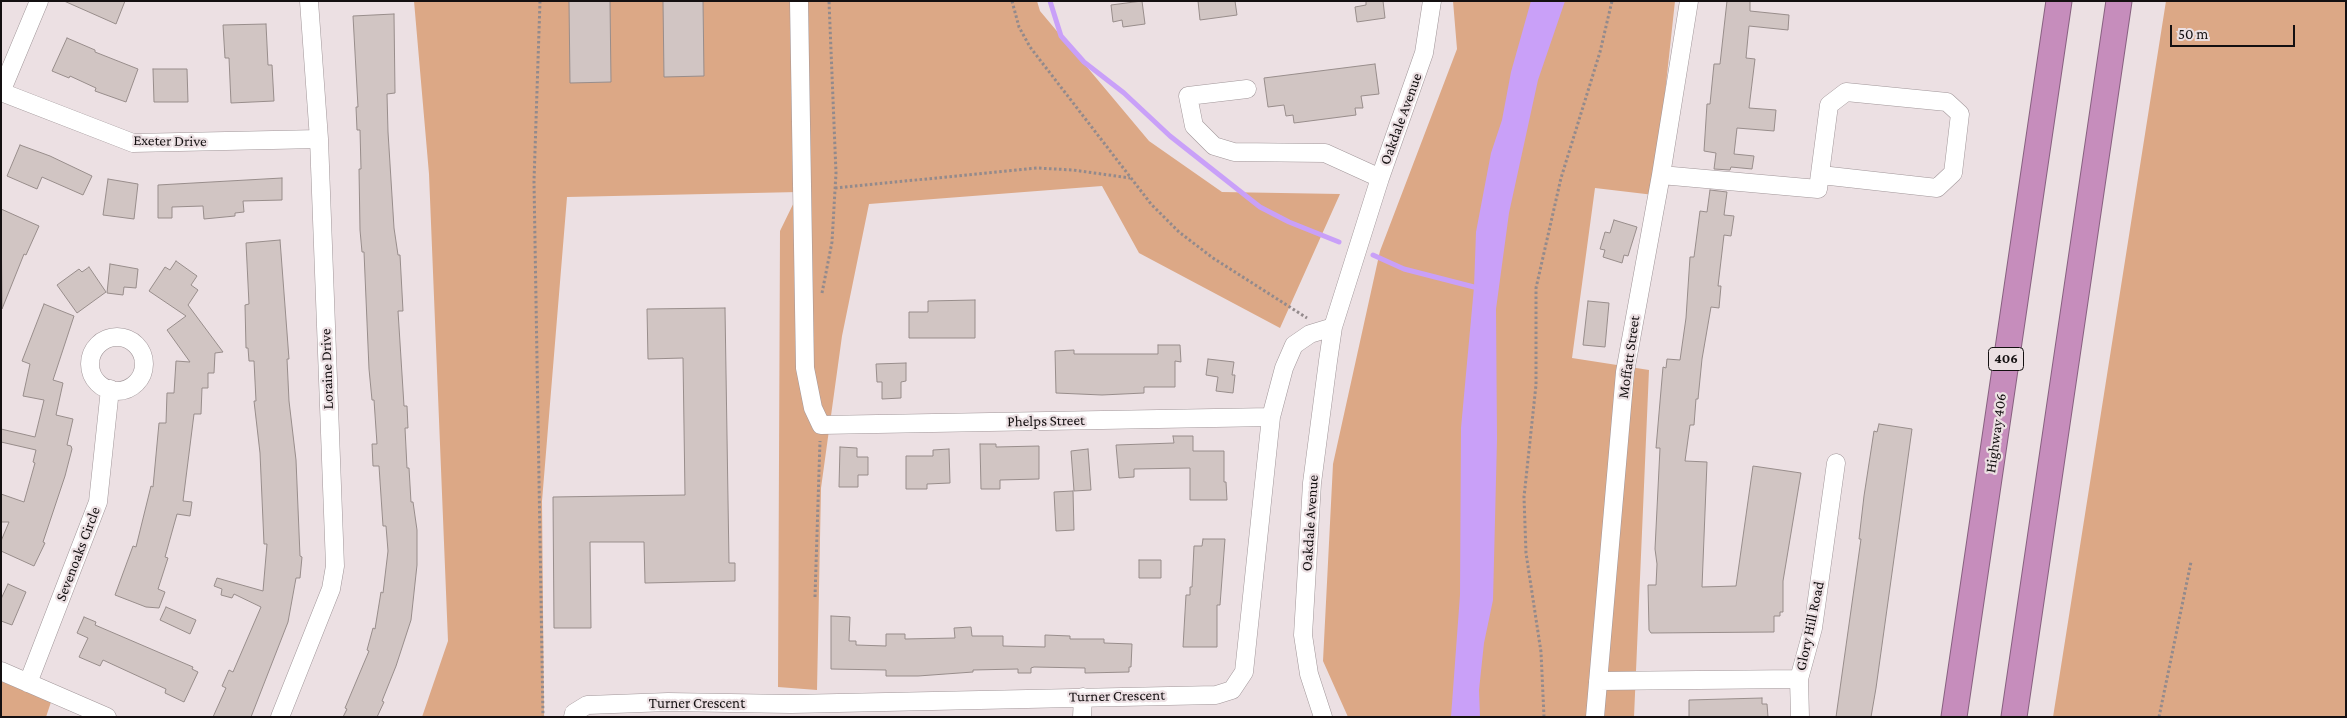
<!DOCTYPE html>
<html>
<head>
<meta charset="utf-8">
<style>
  body { margin:0 }
  #map { position:relative; width:2347px; height:718px; overflow:hidden; background:#ece0e3; font-family:"Crimson Pro",serif }
  canvas { display:block }
  .frame { position:absolute; inset:0; border:2px solid #141011; pointer-events:none }
  .scale { position:absolute; left:2170px; top:25px; width:125px; height:22px; box-sizing:border-box; border:2px solid #141011; border-top:0; padding-left:6px; font-size:15px; line-height:18px; white-space:nowrap; color:#141011; -webkit-text-stroke:4px #ece0e3; paint-order:stroke }
</style>
</head>
<body>
<div id="map">
<canvas width="2347" height="718"></canvas>
<div class="frame"></div>
<div class="scale">50 m</div>
</div>
<script>
const g = document.querySelector('canvas').getContext('2d');
g.lineJoin = 'round';
function fillPath(path, color) { g.fillStyle = color; g.fill(path, 'evenodd'); }
const toPath = rows => new Path2D(rows.map(r => 'M' + r).join(''));
function trace(path, color, width, dash) { g.strokeStyle = color; g.lineWidth = width; g.lineCap = dash ? 'butt' : 'round'; g.setLineDash(dash || []); g.stroke(path); }
function write(font, color, halo, rows, align = 'center') {
  g.font = font + ' "Crimson Pro",serif'; g.lineWidth = 4.5; g.setLineDash([]); g.textBaseline = 'middle'; g.strokeStyle = halo; g.fillStyle = color; for (const [text, x, y, turn = 0] of rows) {
    g.save(); g.translate(x, y); g.rotate((+turn || 0) * Math.PI / 180); g.textAlign = isNaN(turn) ? turn : align; if (halo) g.strokeText(text, 0, 0); g.fillText(text, 0, 0); g.restore();
  }
}
const green = toPath([
  [414,1,1037,1,1040,11,1149,141,1222,192,1340,194,1280,328,1139,253,1102,186,869,204,842,336,821,488,817,690,778,687,780,231,799,192,567,197,542,501,544,717,422,717,448,641,429,174],
  [1453,1,1675,1,1654,195,1595,188,1572,358,1649,370,1634,717,1348,717,1323,661,1333,464,1380,251,1457,49],
  [2166,1,2346,1,2346,717,2053,717],
  [1,681,51,702,46,717,1,717]
]);
const water = toPath([
  [1531,1,1565,1,1538,80,1509,213,1496,309,1497,439,1493,600,1484,643,1479,690,1480,717,1451,717,1460,595,1461,428,1474,287,1476,232,1491,153,1502,120,1511,72]
]);
const stream = toPath([
  [1050,1,1061,36,1084,62,1124,93,1170,136,1260,207,1289,222,1339,242],
  [1373,255,1404,269,1474,287]
]);
const building = toPath([
  [64,1,125,1,116,24,64,1],
  [569,1,610,1,611,82,570,83,569,1],
  [663,1,703,1,704,76,664,77,663,1],
  [1142,1,1145,24,1123,27,1122,20,1113,22,1111,5,1142,1],
  [1198,1,1235,1,1237,15,1200,20,1198,1],
  [1366,1,1383,1,1385,18,1357,22,1355,7,1366,5,1366,1],
  [1727,1,1750,1,1750,11,1789,15,1788,30,1749,26,1746,58,1755,59,1749,108,1776,110,1774,131,1737,128,1734,154,1754,156,1752,169,1731,167,1730,170,1714,169,1716,153,1704,151,1707,104,1710,104,1714,64,1720,64,1727,1],
  [394,14,395,93,387,94,388,132,394,228,398,255,400,255,403,311,398,311,404,406,407,406,408,428,405,428,407,468,409,468,411,502,413,502,417,530,417,565,411,620,396,666,382,701,384,702,377,717,343,717,347,709,345,708,369,651,367,650,373,628,375,629,381,592,383,593,388,551,386,526,383,526,379,466,373,466,372,444,377,444,374,400,372,400,369,369,364,252,362,252,360,230,359,169,361,169,360,130,357,130,356,107,358,107,353,16,394,14],
  [266,24,268,65,272,65,274,101,231,103,229,58,225,58,223,25,266,24],
  [67,38,95,50,95,52,138,69,126,102,95,91,96,88,70,76,69,78,52,71,67,38],
  [1375,64,1379,94,1361,96,1363,108,1355,108,1356,115,1294,123,1293,115,1286,116,1284,105,1268,107,1264,78,1375,64],
  [153,69,187,69,188,102,154,102,153,69],
  [20,145,50,156,92,176,83,195,42,177,37,189,7,176,20,145],
  [282,178,282,200,243,201,244,212,235,213,235,216,204,219,203,206,172,207,172,218,158,218,158,185,282,178],
  [108,179,138,184,134,219,103,215,108,179],
  [1710,190,1727,192,1724,215,1734,216,1731,236,1724,235,1718,286,1721,286,1719,308,1711,307,1702,359,1698,399,1696,399,1694,425,1690,425,1685,461,1707,462,1702,587,1736,586,1753,466,1801,473,1783,581,1783,612,1780,612,1780,616,1774,616,1774,632,1651,633,1649,630,1648,585,1656,585,1657,564,1655,549,1660,448,1656,448,1663,367,1666,368,1667,359,1680,360,1686,318,1690,257,1694,257,1700,211,1707,212,1710,190],
  [1,209,39,226,26,255,24,254,2,309,1,209],
  [1614,220,1637,227,1628,256,1624,255,1622,263,1603,257,1605,250,1600,249,1605,232,1610,233,1614,220],
  [280,240,289,359,287,359,289,401,296,460,300,556,302,557,300,578,296,578,288,622,251,717,213,717,226,688,222,686,229,670,233,672,261,607,234,594,232,598,221,595,222,589,214,586,217,578,263,591,267,544,264,544,260,453,254,401,256,401,254,361,249,361,248,348,246,348,245,305,249,304,246,243,280,240],
  [176,261,197,276,191,285,198,290,188,305,223,352,215,353,214,373,208,373,208,388,202,388,201,414,194,414,183,501,192,502,190,516,177,514,165,557,168,558,158,589,165,592,159,608,146,607,115,595,133,546,136,547,151,486,153,487,159,423,166,423,167,393,174,393,176,361,190,362,167,330,186,316,149,291,165,267,170,270,176,261],
  [110,264,138,269,136,288,124,287,123,295,107,293,110,264],
  [89,267,106,292,77,313,57,285,79,269,82,272,89,267],
  [975,300,975,338,909,338,909,312,928,312,928,301,975,300],
  [1588,301,1609,303,1605,347,1583,345,1588,301],
  [44,304,74,316,53,380,63,383,56,415,73,419,67,445,71,446,72,449,65,476,43,542,45,543,34,566,1,551,1,541,9,522,1,522,1,494,24,502,35,463,33,462,36,450,1,442,1,429,35,437,44,400,23,396,30,364,22,361,44,304],
  [725,308,729,563,735,563,735,581,645,583,644,542,590,542,591,628,554,628,553,497,685,495,683,358,648,359,647,309,725,308],
  [1158,345,1180,345,1181,362,1175,361,1175,387,1144,387,1144,393,1102,395,1056,393,1055,351,1074,350,1074,354,1158,354,1158,345],
  [1208,359,1234,362,1232,375,1235,375,1233,393,1216,391,1218,377,1206,375,1208,359],
  [906,363,906,381,901,382,901,398,882,399,882,382,877,382,876,364,906,363],
  [1879,424,1912,429,1876,688,1871,717,1836,717,1861,539,1859,539,1864,496,1874,431,1877,432,1879,424],
  [1173,436,1193,436,1193,451,1224,451,1224,482,1226,482,1227,500,1190,500,1190,468,1134,469,1134,477,1119,478,1116,445,1174,443,1173,436],
  [980,444,996,444,996,447,1039,446,1039,479,1000,480,1000,489,981,489,980,444],
  [840,447,857,448,857,457,868,457,868,475,858,475,858,487,839,487,840,447],
  [949,449,950,483,927,484,927,489,906,489,906,456,933,456,933,450,949,449],
  [1088,449,1091,490,1074,491,1071,451,1088,449],
  [1073,491,1074,530,1056,531,1054,492,1073,491],
  [1203,539,1225,539,1220,605,1217,605,1217,647,1183,647,1186,595,1190,595,1190,587,1192,587,1194,546,1202,546,1203,539],
  [1139,560,1161,560,1161,578,1139,578,1139,560],
  [8,584,26,592,12,625,1,621,1,599,8,584],
  [166,607,196,620,190,634,160,620,166,607],
  [831,616,850,617,849,641,856,641,856,645,886,646,886,634,905,634,905,639,955,638,954,628,971,627,972,636,1003,636,1003,646,1045,647,1045,635,1070,636,1070,639,1104,639,1104,643,1132,644,1131,667,1129,667,1129,672,1085,673,1085,668,1034,667,1031,668,1031,673,1018,673,1018,669,973,670,973,672,918,676,886,676,886,670,831,669,831,616],
  [84,617,96,622,95,625,193,667,192,669,198,672,184,702,165,693,166,689,103,660,100,666,79,657,88,638,77,633,84,617],
  [1762,698,1762,704,1767,704,1768,717,1689,717,1689,700,1762,698]
]);
const path = toPath([
  [540,1,534,181,543,717],
  [1012,1,1019,27,1030,47,1151,204,1179,232,1213,258,1307,318],
  [835,188,1037,168,1073,170,1130,178],
  [822,293,832,242,836,173,829,1],
  [815,597,820,441],
  [1544,717,1541,652,1526,553,1524,497,1536,385,1536,288,1561,178,1600,52,1612,1],
  [2159,717,2191,562]
]);
const minor = toPath([
  [799,1,805,368,813,408,821,425,1271,417],
  [1247,89,1188,96,1194,126,1214,146,1234,152,1325,153,1380,178],
  [1,92,133,143,319,139],
  [1,92,39,1],
  [1661,175,1818,189,1829,105,1846,92,1947,102,1960,114,1953,173,1937,188,1821,175],
  '90 364a27 27 0 1 1 54 0a27 27 0 1 1-54 0Z',
  [1,671,107,717],
  [1598,681,1799,679],
  [28,683,98,502,110,389],
  [280,717,331,589,335,566,319,139,309,1],
  [573,717,574,713,587,705,668,702,791,704,1216,695,1232,690,1244,672,1271,417,1284,368,1294,345,1310,334,1333,327],
  [1082,717,1083,697],
  [1323,717,1309,674,1303,635,1312,483,1328,361,1333,327,1380,178,1424,53,1432,1],
  [1595,717,1625,372,1661,175,1689,1],
  [1800,717,1799,679,1813,628,1836,463]
]);
const highway = toPath([
  [1954,717,2059,1],
  [2014,717,2119,1]
]);
const shields = [
  [2006,359,35]
];
const shieldNames = [
  ["406",2006,359]
];
const streetNames = [
  ["Oakdale Avenue",1401,119,-70],
  ["Exeter Drive",170,141,1],
  ["Moffatt Street",1629,357,-82],
  ["Loraine Drive",327,369,-92],
  ["Phelps Street",1046,421,-1],
  ["Highway 406",1996,433,-82],
  ["Oakdale Avenue",1310,523,-86],
  ["Sevenoaks Circle",78,554,-69],
  ["Glory Hill Road",1810,626,-78],
  ["Turner Crescent",1117,696,-1],
  ["Turner Crescent",697,703]
];
fillPath(green, '#dca886');
fillPath(water, '#c9a0f8');
trace(stream, '#c9a0f8', 5);
fillPath(building, '#d1c5c3');
trace(building, '#988d8b', 1);
trace(minor, '#a19699', 19);
trace(highway, '#886180', 27);
trace(path, '#938a8c', 3, [2.5, 2.5]);
trace(minor, '#fff', 18);
trace(highway, '#c68dbc', 25);
for (const [x, y, w] of shields) { const box = new Path2D(); box.roundRect(x - w / 2, y - 11.5, w, 23, 4); g.fillStyle = '#ece0e3'; g.fill(box); trace(box, '#141011', 1); }
write('bold 14px', '#141011', null, shieldNames);
write('15px', '#141011', '#ece0e3', streetNames);
</script>
</body>
</html>
